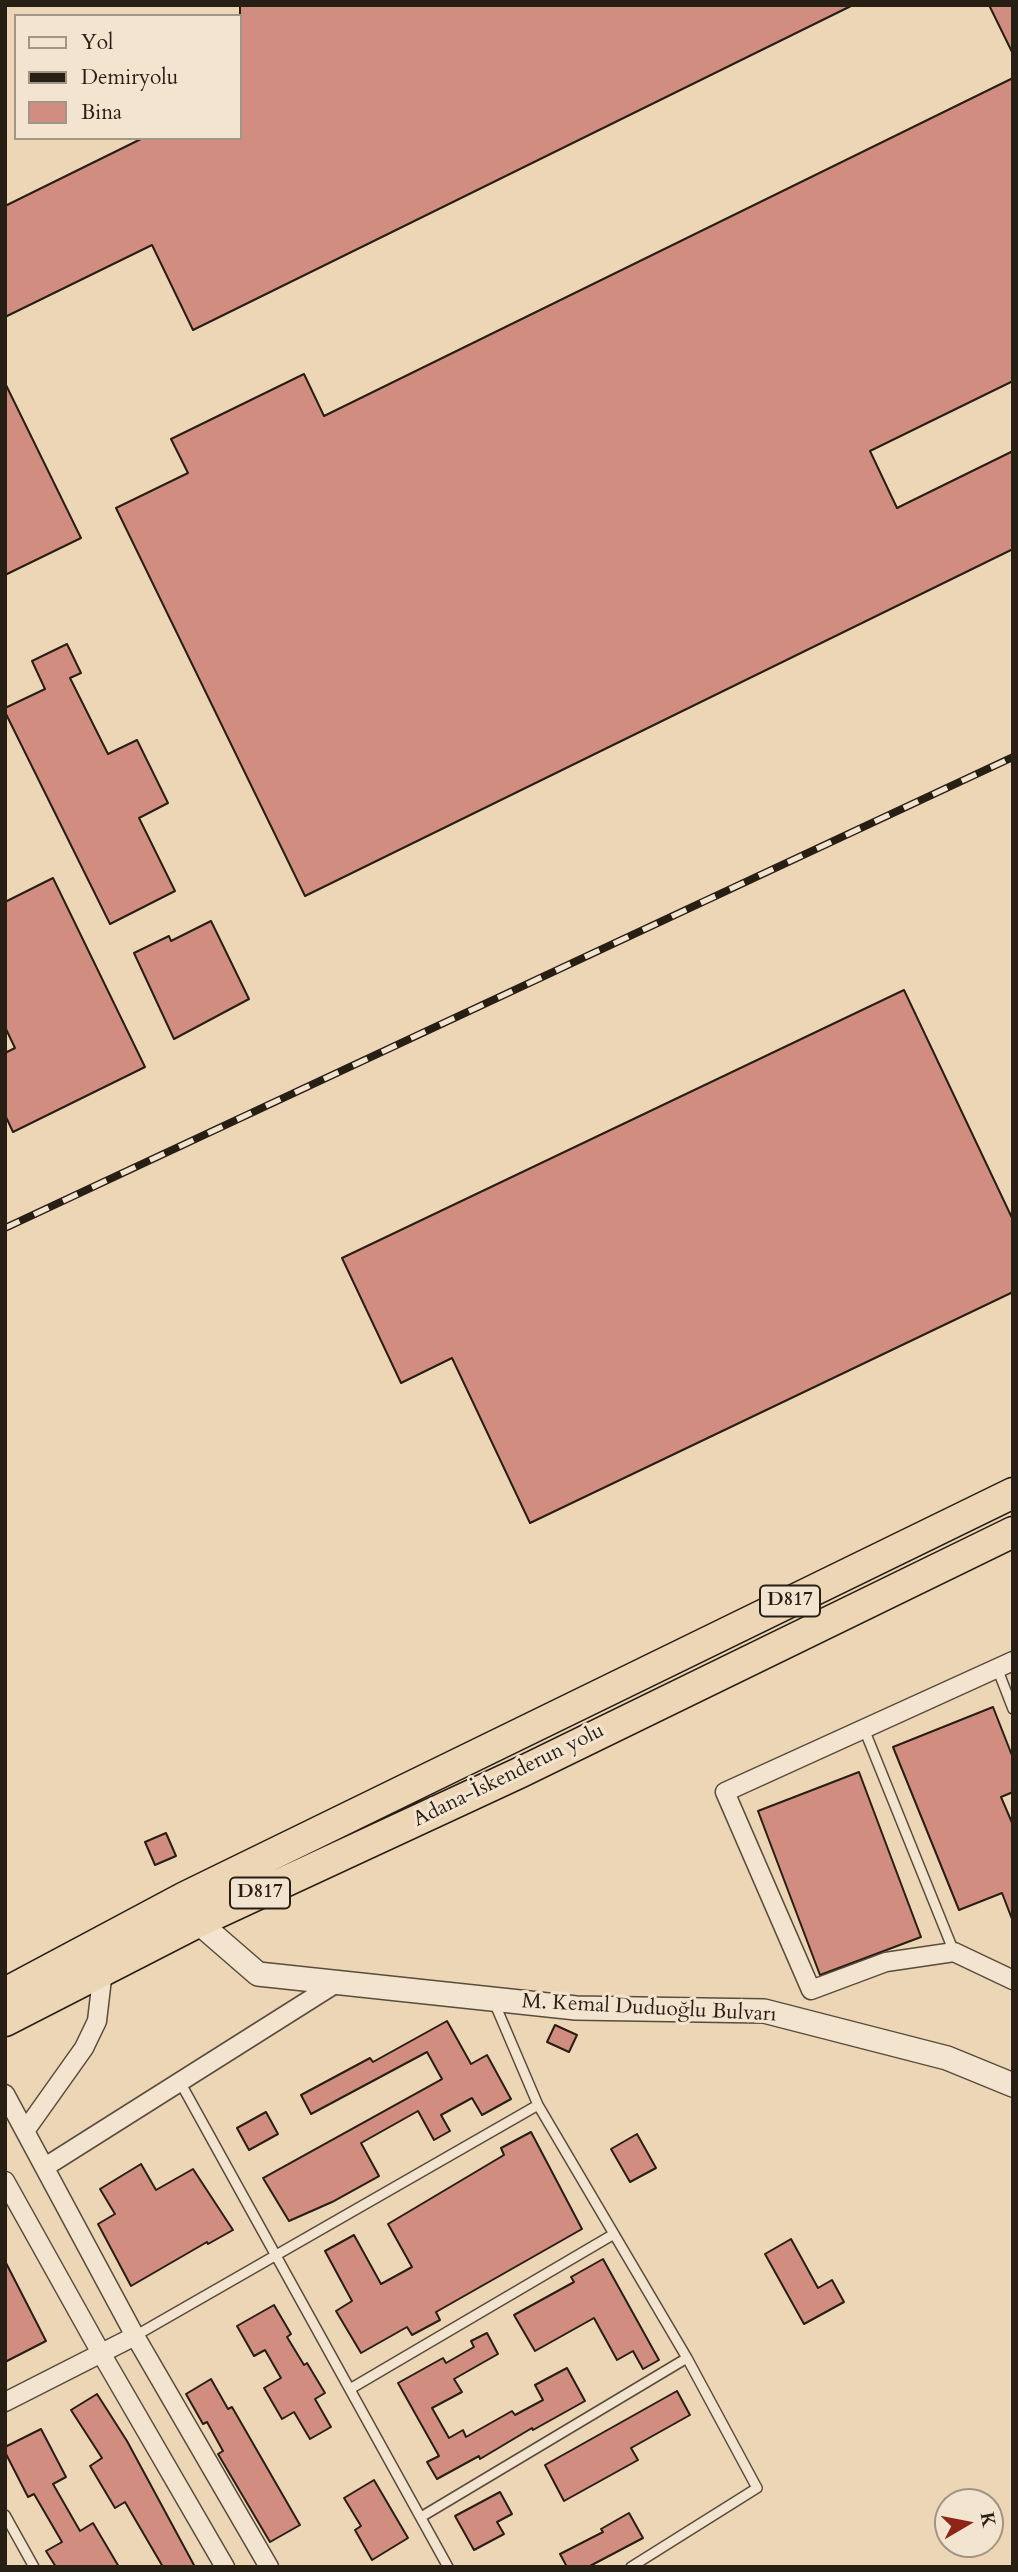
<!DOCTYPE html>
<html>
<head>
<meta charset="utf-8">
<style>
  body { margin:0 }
  #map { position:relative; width:1018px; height:2572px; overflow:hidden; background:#edd6b6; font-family:Cardo,serif }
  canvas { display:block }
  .frame { position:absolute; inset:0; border:7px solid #271e14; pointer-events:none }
  .legend { position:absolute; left:14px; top:14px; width:228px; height:126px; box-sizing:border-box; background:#f3e4d0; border:2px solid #a19585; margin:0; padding:9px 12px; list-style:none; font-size:21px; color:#271e14 }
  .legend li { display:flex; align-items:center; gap:14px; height:35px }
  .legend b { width:35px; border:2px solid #a19585 }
  .north { position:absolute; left:934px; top:2488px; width:70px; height:70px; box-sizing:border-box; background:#f3e4d0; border:2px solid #a19585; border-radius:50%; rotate:80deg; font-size:19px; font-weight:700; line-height:28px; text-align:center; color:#271e14 }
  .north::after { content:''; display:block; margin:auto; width:24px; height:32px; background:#8f2418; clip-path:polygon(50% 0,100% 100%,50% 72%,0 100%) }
</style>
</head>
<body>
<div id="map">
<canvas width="1018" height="2572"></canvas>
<div class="frame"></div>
<ul class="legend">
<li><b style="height:9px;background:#f3e4d0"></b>Yol</li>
<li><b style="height:9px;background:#271e14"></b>Demiryolu</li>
<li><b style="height:19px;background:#d18e80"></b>Bina</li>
</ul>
<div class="north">K</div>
</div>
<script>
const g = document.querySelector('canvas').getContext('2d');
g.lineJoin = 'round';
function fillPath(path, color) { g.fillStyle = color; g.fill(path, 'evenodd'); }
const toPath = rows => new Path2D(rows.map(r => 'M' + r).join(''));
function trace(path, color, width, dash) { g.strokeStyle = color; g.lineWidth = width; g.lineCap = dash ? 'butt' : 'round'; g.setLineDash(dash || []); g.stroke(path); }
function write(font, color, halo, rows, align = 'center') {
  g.font = font + ' Cardo,serif'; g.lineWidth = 6; g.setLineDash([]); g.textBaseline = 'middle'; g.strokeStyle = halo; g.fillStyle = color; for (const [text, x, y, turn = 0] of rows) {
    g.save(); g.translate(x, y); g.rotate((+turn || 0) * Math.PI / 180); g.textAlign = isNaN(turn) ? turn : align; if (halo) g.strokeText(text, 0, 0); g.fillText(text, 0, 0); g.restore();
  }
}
const building = toPath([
  [240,5,853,5,193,330,152,245,5,317,5,206,143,138,240,138,240,5],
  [989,5,1013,5,1013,54,989,5],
  [1013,78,1013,381,870,451,897,508,1013,451,1013,549,305,896,116,508,188,473,171,439,304,374,324,416,1013,78],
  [5,383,81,538,5,575,5,383],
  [67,644,81,673,70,678,108,754,137,740,168,803,139,818,175,891,110,924,5,712,5,708,45,689,32,661,67,644],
  [53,878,145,1067,13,1132,5,1115,5,1053,15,1048,5,1027,5,902,53,878],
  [211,921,249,999,174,1039,134,953,169,936,171,941,211,921],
  [904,990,1013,1220,1013,1292,530,1523,452,1358,401,1383,342,1258,904,990],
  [993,1707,1013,1758,1013,1792,1001,1797,1013,1825,1012,1919,1002,1893,959,1910,893,1747,993,1707],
  [859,1772,921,1937,820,1975,758,1811,859,1772],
  [166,1833,176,1856,155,1865,145,1842,166,1833],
  [447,2021,471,2064,487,2055,511,2099,482,2115,472,2098,441,2115,450,2131,434,2140,418,2111,361,2143,379,2176,332,2202,289,2221,263,2178,442,2079,427,2052,311,2114,301,2095,370,2058,373,2062,447,2021],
  [555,2025,577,2035,569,2052,547,2042,555,2025],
  [266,2112,278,2134,249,2150,237,2128,266,2112],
  [531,2132,582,2229,436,2312,440,2320,412,2335,407,2327,361,2353,336,2311,352,2301,325,2251,354,2235,381,2284,412,2267,388,2224,504,2155,501,2148,531,2132],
  [637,2134,656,2168,630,2182,611,2149,637,2134],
  [141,2164,156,2190,193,2169,233,2230,208,2244,207,2242,131,2286,98,2224,115,2214,100,2189,141,2164],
  [791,2239,818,2288,832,2280,844,2302,804,2324,765,2254,791,2239],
  [603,2259,659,2360,643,2369,633,2351,617,2360,594,2318,535,2351,514,2315,574,2282,571,2277,603,2259],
  [5,2261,46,2341,5,2362,5,2261],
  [274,2305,291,2334,287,2337,304,2365,307,2363,325,2393,315,2399,331,2427,310,2439,294,2412,282,2419,264,2388,281,2378,265,2350,254,2356,237,2326,274,2305],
  [487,2333,498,2354,454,2379,462,2392,432,2408,449,2438,463,2430,466,2437,512,2411,515,2415,543,2400,535,2385,567,2368,585,2401,533,2430,532,2428,480,2459,479,2456,437,2479,427,2462,439,2456,398,2383,443,2358,446,2363,474,2347,471,2341,487,2333],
  [211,2379,228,2409,232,2407,300,2525,270,2542,218,2454,223,2451,207,2422,203,2424,186,2394,211,2379],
  [677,2391,690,2415,631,2448,638,2460,564,2501,545,2465,677,2391],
  [97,2394,127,2441,195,2567,163,2567,125,2502,115,2508,90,2466,102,2458,71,2410,97,2394],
  [41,2429,66,2477,53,2484,80,2531,93,2523,119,2567,56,2567,46,2551,62,2542,34,2494,28,2497,5,2452,5,2447,41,2429],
  [374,2480,408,2538,372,2560,355,2530,361,2526,344,2498,374,2480],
  [500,2492,512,2514,497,2522,504,2534,474,2550,455,2516,500,2492],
  [629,2513,643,2538,588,2567,567,2567,560,2554,603,2532,601,2529,629,2513]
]);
const service = toPath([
  [997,1668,1013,1709],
  [864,1729,954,1952],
  [494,2002,538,2105,687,2358,757,2488,631,2567],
  [180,2082,448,2567],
  [135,2336,538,2105],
  [350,2389,614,2234],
  [5,2515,34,2567],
  [421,2517,687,2358]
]);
const minor = toPath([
  [1013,1661,725,1792,811,1990,886,1962,954,1952,1013,1980],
  [5,2094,135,2336,269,2567],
  [25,2131,84,2048,97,2021,103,1970],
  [45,2167,338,1982],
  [5,2181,101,2353,225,2567],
  [5,2402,135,2336]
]);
const tertiary = toPath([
  [191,1909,198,1922,258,1974,576,2008,764,2011,947,2058,1013,2085]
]);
const trunk = toPath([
  [5,1993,185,1897,1013,1493],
  [5,2021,198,1922,519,1773,1013,1532]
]);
const rail = toPath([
  [5,1228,1013,757]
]);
const shields = [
  [790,1601,60],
  [260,1893,60]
];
const shieldNames = [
  ["D817",790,1601],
  ["D817",260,1893]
];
const streetNames = [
  ["Adana-İskenderun yolu",509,1776,-26],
  ["M. Kemal Duduoğlu Bulvarı",649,2009,3]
];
fillPath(building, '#d18e80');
trace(building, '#271e14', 2);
trace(service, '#584c3c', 12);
trace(minor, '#584c3c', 21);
trace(tertiary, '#584c3c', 26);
trace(trunk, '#271e14', 33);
trace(service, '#f3e4d0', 9);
trace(minor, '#f3e4d0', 18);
trace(tertiary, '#f3e4d0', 23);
trace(trunk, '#edd6b6', 30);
trace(rail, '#271e14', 8);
trace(rail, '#f3e4d0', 5, [16]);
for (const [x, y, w] of shields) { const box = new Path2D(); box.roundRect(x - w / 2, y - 15.5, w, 31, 5); g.fillStyle = '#f3e4d0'; g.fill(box); trace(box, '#271e14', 2); }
write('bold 19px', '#271e14', null, shieldNames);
write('21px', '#271e14', '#f3e4d0', streetNames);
</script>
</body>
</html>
